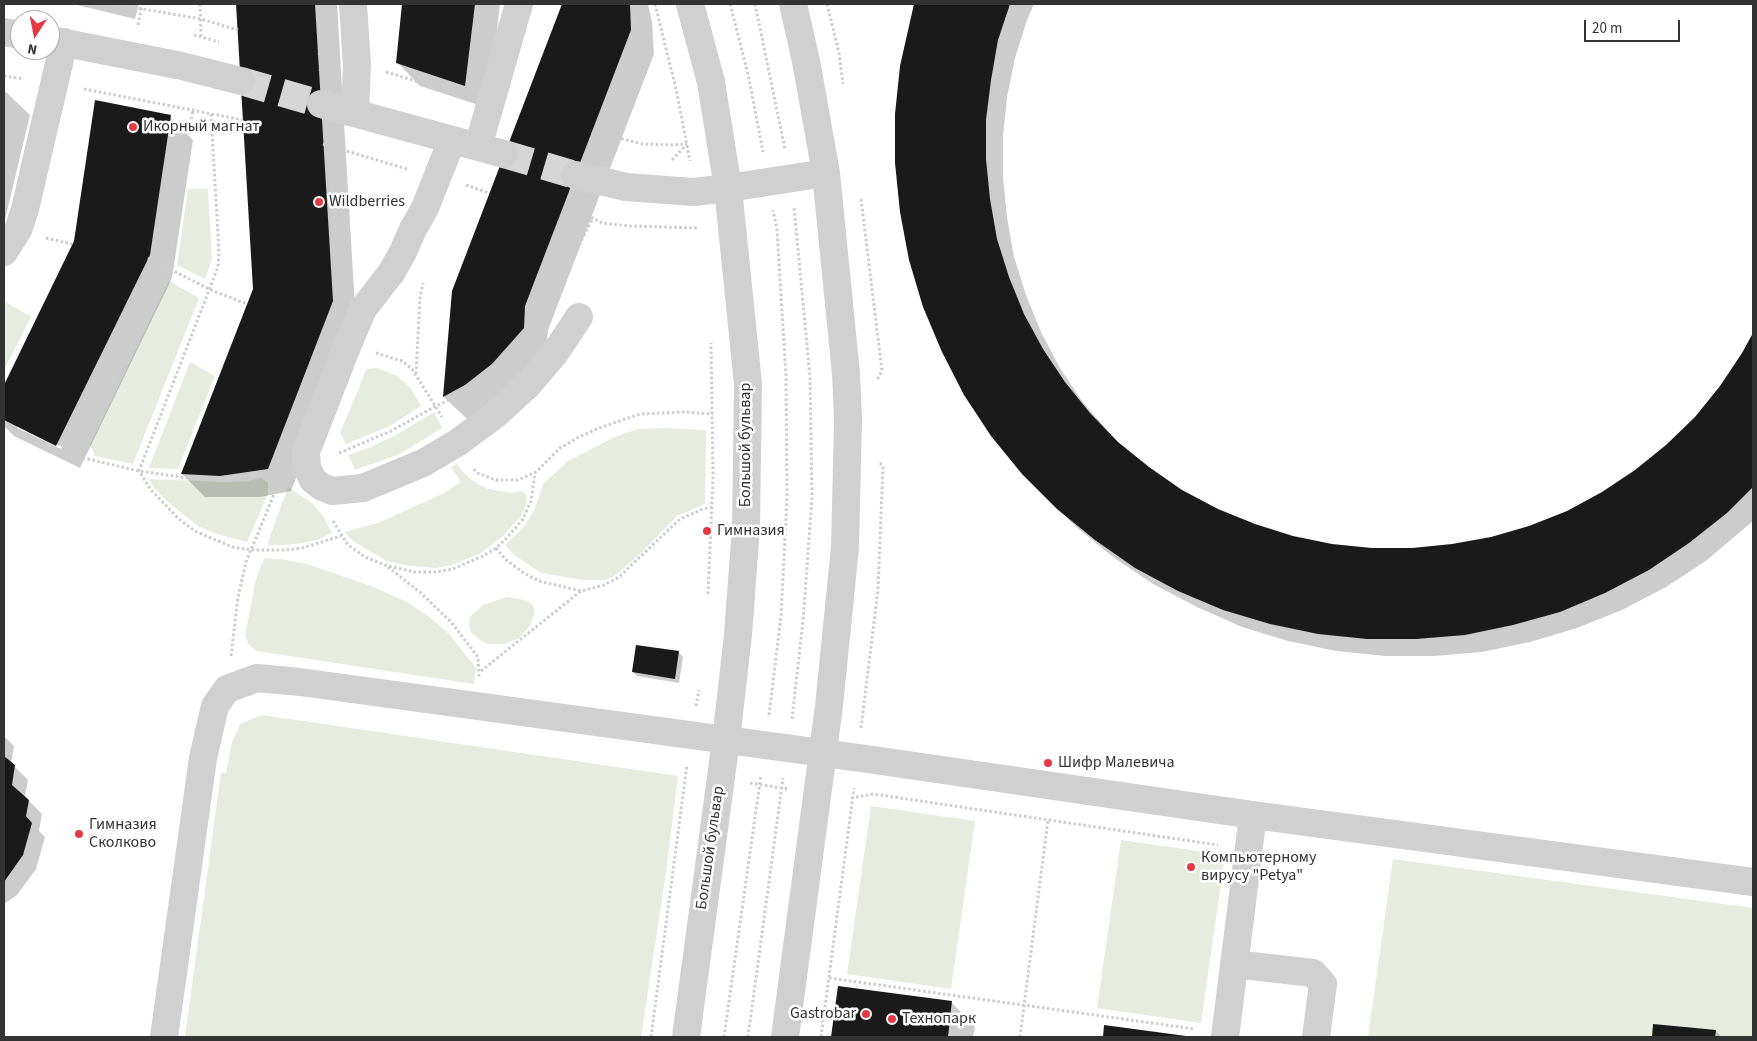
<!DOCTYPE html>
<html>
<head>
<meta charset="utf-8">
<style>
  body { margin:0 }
  #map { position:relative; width:1757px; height:1041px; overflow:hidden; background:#fff; font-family:"Source Sans 3",sans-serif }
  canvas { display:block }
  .frame { position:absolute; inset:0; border:5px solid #333; pointer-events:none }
  .north { position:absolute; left:10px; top:10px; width:50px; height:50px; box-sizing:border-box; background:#fff; border:1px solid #adadad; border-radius:50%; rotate:191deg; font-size:14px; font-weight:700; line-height:20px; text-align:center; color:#333 }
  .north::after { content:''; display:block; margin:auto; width:18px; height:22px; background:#e63946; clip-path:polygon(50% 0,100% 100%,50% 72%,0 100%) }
  .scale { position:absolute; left:1584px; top:20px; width:96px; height:22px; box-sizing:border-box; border:2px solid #333; border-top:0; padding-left:6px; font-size:15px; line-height:18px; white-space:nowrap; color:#333; -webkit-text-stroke:4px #fff; paint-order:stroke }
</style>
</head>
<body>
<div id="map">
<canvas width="1757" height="1041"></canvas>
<div class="frame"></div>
<div class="north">N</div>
<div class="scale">20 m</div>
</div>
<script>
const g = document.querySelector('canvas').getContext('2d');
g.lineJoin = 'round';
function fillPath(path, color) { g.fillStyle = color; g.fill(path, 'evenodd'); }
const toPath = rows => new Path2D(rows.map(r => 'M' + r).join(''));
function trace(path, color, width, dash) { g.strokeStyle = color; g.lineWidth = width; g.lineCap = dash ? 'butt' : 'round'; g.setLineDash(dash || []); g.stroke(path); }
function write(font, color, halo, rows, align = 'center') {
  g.font = font + ' "Source Sans 3",sans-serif'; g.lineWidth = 5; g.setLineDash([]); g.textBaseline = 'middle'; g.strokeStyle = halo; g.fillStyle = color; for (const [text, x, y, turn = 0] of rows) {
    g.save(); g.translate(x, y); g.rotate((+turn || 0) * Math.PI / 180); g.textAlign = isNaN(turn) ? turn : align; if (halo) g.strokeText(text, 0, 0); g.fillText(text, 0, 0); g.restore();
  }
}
const green = toPath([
  [188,189,208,189,212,259,205,279,177,265],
  [169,281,199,298,133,464,95,456,90,445],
  [4,301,31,317,4,370],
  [190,362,215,376,178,469,149,468],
  [377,368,397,376,410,387,421,406,390,426,346,444,340,433,361,383,366,369],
  [434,412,442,428,400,454,355,470,348,455,369,448,396,435],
  [665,428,706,430,705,504,677,516,639,555,613,577,606,580,584,580,541,573,514,555,505,545,525,526,534,510,544,483,568,461,615,437,638,429],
  [457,464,465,474,477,484,488,489,512,493,522,491,527,496,526,505,521,516,503,536,481,553,452,565,436,568,410,566,387,561,353,541,344,532,378,523,442,494,461,482,451,467],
  [262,478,268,483,268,494,247,542,217,534,198,526,169,503,155,489,149,479,223,482,247,481],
  [288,487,312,503,323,516,332,533,317,540,302,543,285,545,267,545],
  [264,558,280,559,307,564,371,586,407,602,432,619,450,635,476,668,474,684,257,651,249,645,245,636,255,583],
  [507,597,524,600,532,604,535,611,530,626,519,638,505,644,489,644,481,641,471,632,469,625,470,617,483,605],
  [262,715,678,776,666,872,641,1037,185,1037,221,773,226,773,232,742,240,724],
  [871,806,975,821,951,989,847,974],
  [1121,840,1225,855,1201,1023,1097,1008],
  [1393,859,1753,908,1753,1037,1368,1037]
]);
const shadow = toPath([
  [73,4,139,4,135,19],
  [237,4,337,4,356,324,291,491,260,497,205,497,182,474,254,289],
  [404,4,500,4,488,108,420,86,397,62],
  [564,4,648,4,652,22,654,54,548,330,546,351,488,407,467,419,444,397,453,291],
  [916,4,1034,4,1027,20,1015,58,1007,97,1003,137,1003,177,1007,217,1014,257,1026,295,1041,332,1060,368,1082,401,1118,443,1149,468,1182,491,1217,510,1254,525,1293,537,1332,545,1372,549,1412,549,1452,546,1491,538,1530,527,1567,512,1602,493,1636,471,1667,446,1696,417,1721,387,1744,354,1753,336,1753,521,1707,560,1666,587,1622,610,1577,628,1530,642,1482,652,1434,656,1385,656,1336,651,1288,641,1242,627,1197,607,1153,584,1113,557,1075,526,1023,474,911,18],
  [4,91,6,92,30,115,4,224],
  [170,117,193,140,172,278,80,468,14,436,4,426,4,388,75,242],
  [17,425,62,447,61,449,17,428],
  [637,646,679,653,683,657,679,683,637,676,633,672],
  [4,736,14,746,11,763,28,780,25,797,42,814,39,831,45,837,36,869,17,895,4,904],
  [839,988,952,1003,975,1026,973,1037,832,1037],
  [1654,1025,1716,1031,1721,1037,1653,1037],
  [1105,1026,1185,1037,1104,1037]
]);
const building = toPath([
  [236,4,315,4,333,301,268,469,220,476,181,474,253,289],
  [402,4,475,4,465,86,396,63],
  [562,4,630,4,631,30,525,306,524,328,492,364,465,385,443,397,452,291],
  [914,4,1010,4,998,40,991,80,986,120,986,159,990,199,997,239,1009,277,1024,314,1043,349,1065,382,1090,413,1118,442,1149,467,1182,490,1218,509,1255,524,1293,536,1332,544,1372,548,1412,548,1452,544,1491,537,1529,526,1567,511,1602,492,1635,470,1666,445,1695,417,1720,386,1742,353,1753,333,1753,487,1727,513,1689,543,1649,570,1605,593,1560,612,1513,625,1465,635,1416,639,1367,639,1318,634,1270,624,1223,610,1178,591,1135,568,1095,540,1057,509,1022,474,991,436,964,395,942,352,923,307,909,260,900,212,895,163,895,114,900,66],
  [95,100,171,115,150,255,56,446,4,420,4,385,74,241],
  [636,645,679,651,675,679,632,672],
  [4,756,15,765,12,785,29,800,26,816,32,823,23,855,4,882],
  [838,986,952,1001,948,1037,831,1037],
  [1653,1024,1716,1030,1715,1037,1652,1037],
  [1104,1025,1186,1036,1186,1037,1103,1037]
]);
const minorTunnel = toPath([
  [241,81,321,104],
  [504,154,575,175]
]);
const path = toPath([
  [114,4,201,19,238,30],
  [200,4,201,36],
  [655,4,676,89,690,161],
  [730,4,748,74,763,152],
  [755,4,785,149],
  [827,4,839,53,843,84],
  [138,25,142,4],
  [194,35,219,42],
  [318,53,327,56],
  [319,69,327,72],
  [386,72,462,95],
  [4,76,24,79],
  [84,89,243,120],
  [211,114,219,252,218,267,139,471,151,490,179,519,195,531,232,547,252,550,285,550,302,548,341,536],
  [592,132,643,144,672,145,687,144],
  [323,144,407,169],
  [588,144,602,148],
  [328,146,342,286],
  [614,151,625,119,632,90,636,55,635,30,632,4],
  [672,160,687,144],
  [466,185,489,193],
  [861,199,882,371,877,380],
  [561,214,593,218,602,223,629,226,699,228],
  [46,238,72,244],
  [148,258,211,290,247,304],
  [517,347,554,294,593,218],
  [376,353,402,361,412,369,442,417],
  [416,374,420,298,423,283],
  [4,426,19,434,75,456,139,471,194,479,225,478,278,472],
  [339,453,391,431,436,406,460,395,485,378,514,351],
  [75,456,166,268,171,249,193,110],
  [474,469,477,473,496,480,518,480,536,472,560,448,579,437,599,428,640,414,684,412,713,414],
  [333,521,348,545,365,557,385,565,414,572,435,572,453,569,483,556,496,548,505,540,523,519,531,501,535,473],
  [496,548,506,560,524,573,539,581,581,591,604,585,619,577,680,519,703,509,713,507],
  [388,567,421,593,451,622,478,657,479,677],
  [708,594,713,478,711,343],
  [231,656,238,597,246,562,279,482],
  [481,671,581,591],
  [696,706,699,690],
  [769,715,781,616,787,498,786,376,777,230,773,210],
  [792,719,803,621,812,498,810,377,794,207],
  [861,728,878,590,883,466,879,462],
  [750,783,788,789],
  [851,798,873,794,1218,845],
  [829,978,1195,1029],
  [651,1037,687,765],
  [724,1037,761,775],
  [748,1037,783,778],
  [821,1037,854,788],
  [1020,1037,1048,820]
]);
const minor = toPath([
  [353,4,357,65,355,113],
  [4,32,20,35],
  [50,40,182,66,241,81],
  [321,104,504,154],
  [452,140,425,208,413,229,402,254,391,273,363,309,348,344,306,452,307,468,313,480,322,487,333,491,363,488,423,463,457,443,495,415,527,386,555,353,579,317],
  [478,147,519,4],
  [575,175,626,187,694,192,728,188,826,173],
  [4,252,18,230,25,209,64,42],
  [1234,964,1313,973,1323,984,1316,1037],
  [164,1037,203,758,215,706,227,689,257,678,300,682,867,759,1253,815,1753,882],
  [686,1037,726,740,738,635,746,527,748,384,728,188,711,82,690,4],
  [785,1037,829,706,845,547,848,420,846,374,826,173,806,61,793,4],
  [1225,1037,1253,815]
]);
const markers = [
  [133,127,5,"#e63946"],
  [319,202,5,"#e63946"],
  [707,531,5,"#e63946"],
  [1048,763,5,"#e63946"],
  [79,834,5,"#e63946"],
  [1191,867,5,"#e63946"],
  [866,1014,5,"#e63946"],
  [892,1019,5,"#e63946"]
];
const poiNames = [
  ["Икорный магнат",143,127],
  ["Wildberries",329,202],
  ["Гимназия",717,531],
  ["Шифр Малевича",1058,763],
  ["Гимназия",89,825],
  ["Сколково",89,843],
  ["Компьютерному",1201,858],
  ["вирусу \"Petya\"",1201,876],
  ["Gastrobar",856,1014,"right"],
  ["Технопарк",902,1019]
];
const streetNames = [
  ["Большой бульвар",746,445,-90],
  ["Большой бульвар",711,848,-82]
];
fillPath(green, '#e6ecdf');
fillPath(shadow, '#0003');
fillPath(building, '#1a1a1a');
trace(minorTunnel, '#d6d6d6', 28, [28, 14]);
trace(path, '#cdcdcd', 3, [2.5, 2.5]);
trace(minor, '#d0d0d0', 28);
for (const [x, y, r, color] of markers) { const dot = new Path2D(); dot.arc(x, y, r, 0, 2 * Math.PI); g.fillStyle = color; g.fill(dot); trace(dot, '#fff', 2); }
write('16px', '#333', '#fff', poiNames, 'left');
write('16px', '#333', '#fff', streetNames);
</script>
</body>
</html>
